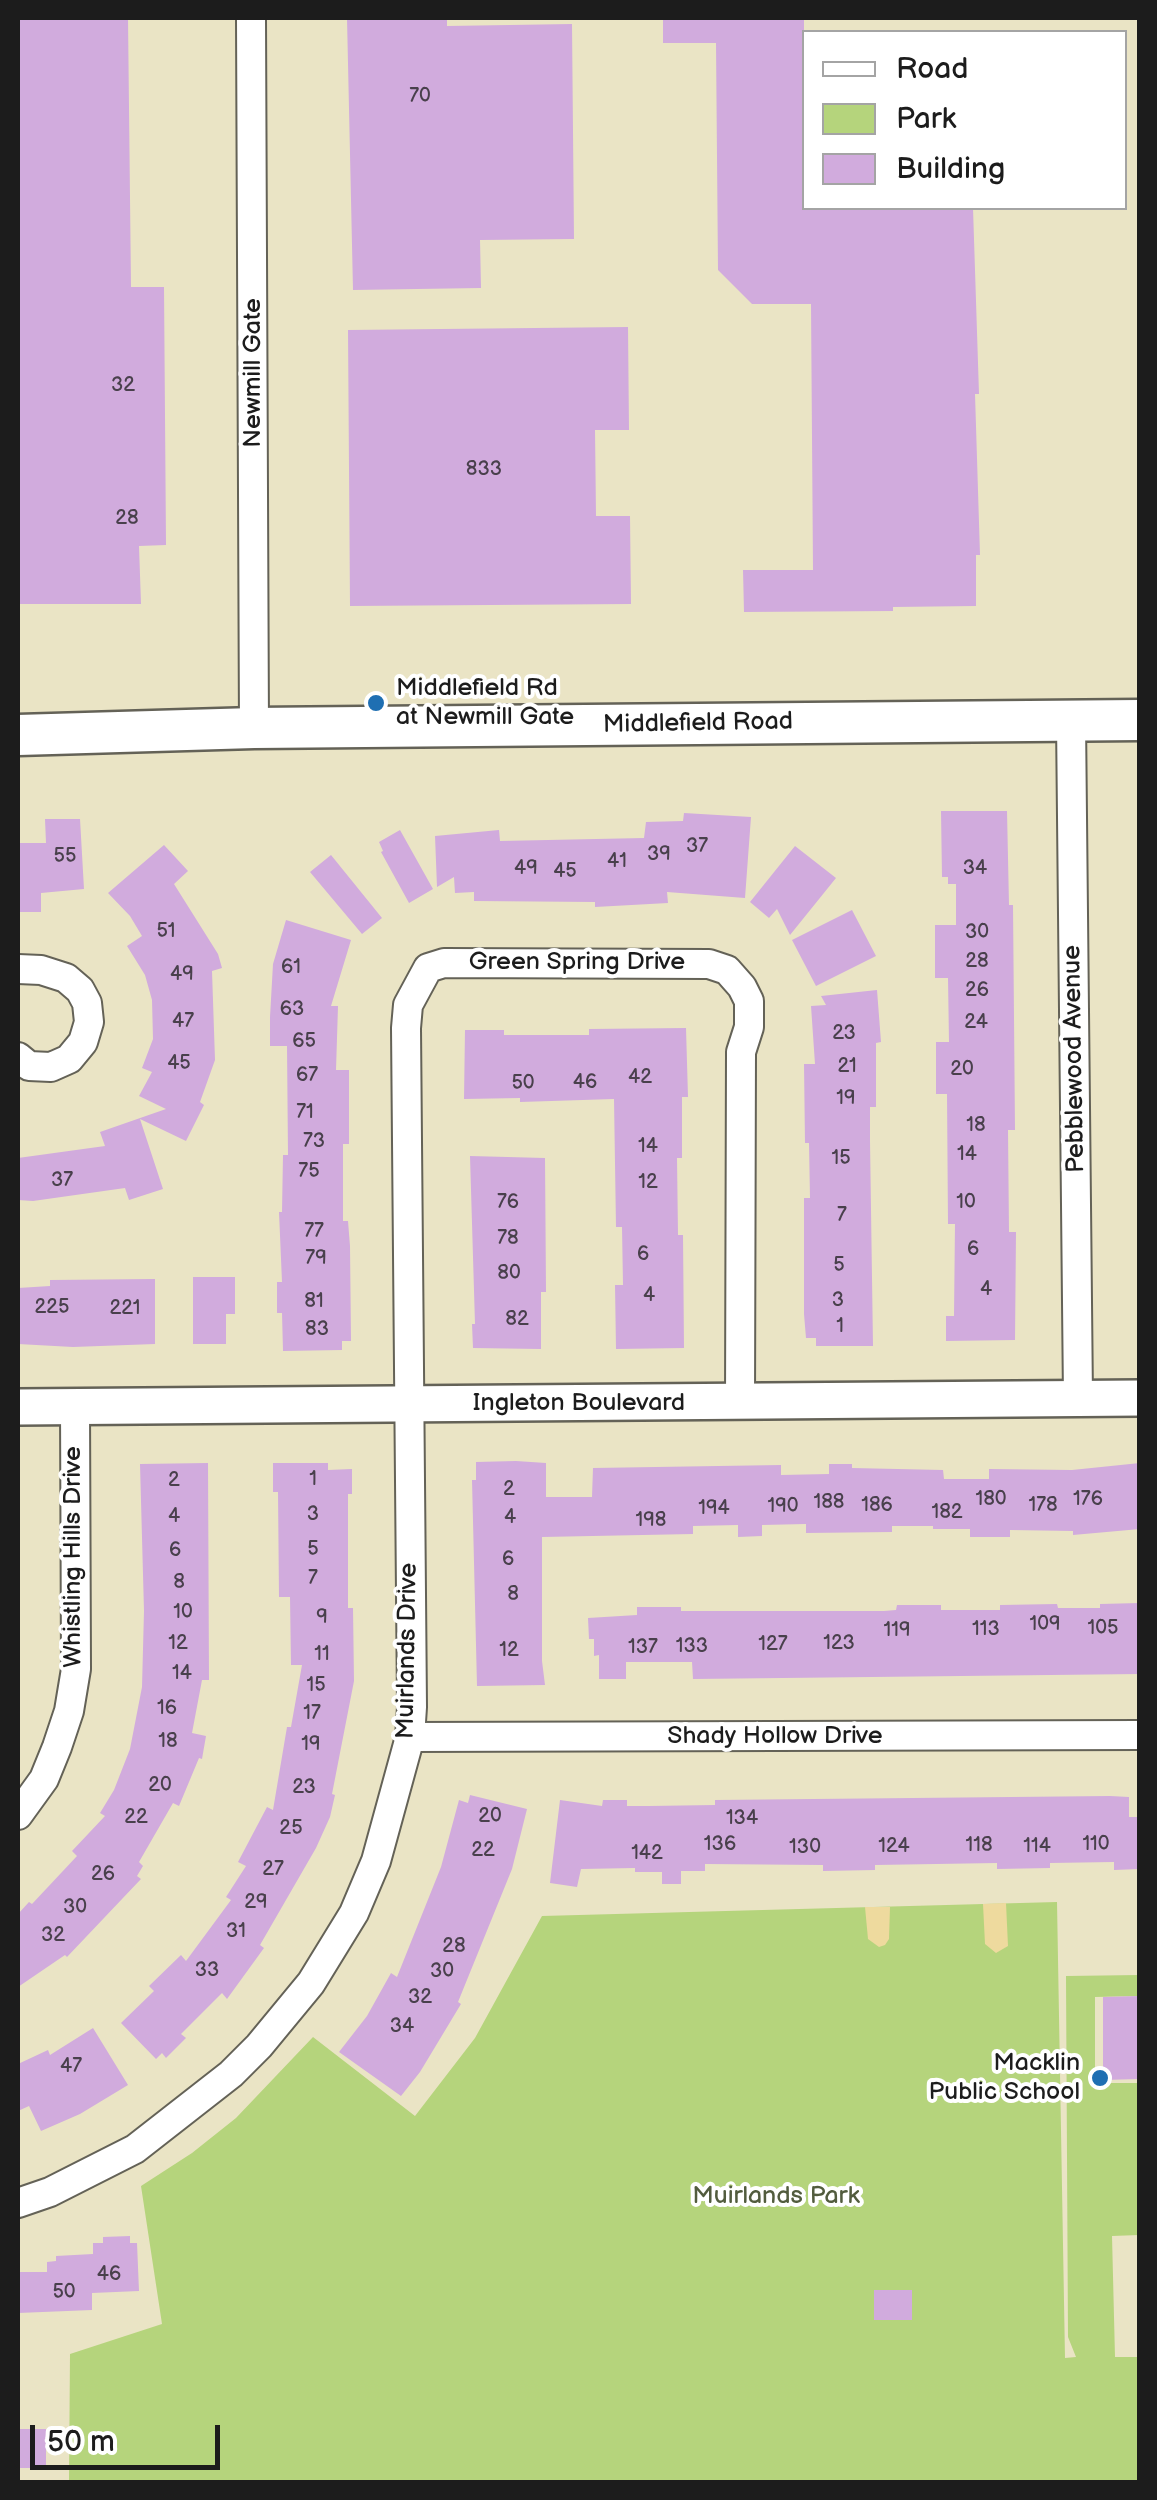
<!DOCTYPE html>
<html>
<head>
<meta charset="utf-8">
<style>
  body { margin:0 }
  #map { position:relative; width:1157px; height:2500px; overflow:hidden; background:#eae4c5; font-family:"Balsamiq Sans",sans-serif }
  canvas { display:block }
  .frame { position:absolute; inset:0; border:20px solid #1c1c1c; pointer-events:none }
  .legend { position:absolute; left:802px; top:30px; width:325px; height:180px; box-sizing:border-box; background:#fff; border:2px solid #a4a4a4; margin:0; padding:12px 18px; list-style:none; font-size:30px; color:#1c1c1c }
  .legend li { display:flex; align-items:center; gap:20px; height:50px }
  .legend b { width:50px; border:2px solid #a4a4a4 }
  .scale { position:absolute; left:30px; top:2425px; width:190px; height:45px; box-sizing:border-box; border:5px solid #1c1c1c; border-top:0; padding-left:12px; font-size:30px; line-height:35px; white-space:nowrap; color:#1c1c1c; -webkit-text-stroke:8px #fff; paint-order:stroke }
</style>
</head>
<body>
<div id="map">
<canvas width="1157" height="2500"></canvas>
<div class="frame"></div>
<ul class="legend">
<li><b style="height:12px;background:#fff"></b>Road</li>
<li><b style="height:28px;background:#b5d47c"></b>Park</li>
<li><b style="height:28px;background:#d1abdd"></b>Building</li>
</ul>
<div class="scale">50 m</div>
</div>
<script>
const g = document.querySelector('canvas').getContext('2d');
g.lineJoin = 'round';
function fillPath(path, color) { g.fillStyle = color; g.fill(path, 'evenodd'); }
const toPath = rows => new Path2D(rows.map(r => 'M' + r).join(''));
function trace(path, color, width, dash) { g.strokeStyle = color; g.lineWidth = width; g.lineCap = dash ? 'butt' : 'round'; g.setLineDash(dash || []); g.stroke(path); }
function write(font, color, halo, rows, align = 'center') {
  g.font = font + ' "Balsamiq Sans",sans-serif'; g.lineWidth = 8; g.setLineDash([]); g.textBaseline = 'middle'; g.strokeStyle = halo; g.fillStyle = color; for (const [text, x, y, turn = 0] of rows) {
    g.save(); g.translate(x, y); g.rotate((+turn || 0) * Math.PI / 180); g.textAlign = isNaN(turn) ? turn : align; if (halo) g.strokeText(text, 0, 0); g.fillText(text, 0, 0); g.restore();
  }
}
const green = toPath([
  [1057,1902,1065,2358,1076,2357,1068,2337,1066,1976,1139,1975,1139,1996,1095,1997,1095,2083,1139,2083,1139,2235,1112,2236,1115,2357,1139,2357,1139,2482,69,2482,70,2354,162,2324,141,2186,192,2153,236,2118,313,2037,415,2116,475,2038,542,1916]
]);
const sand = toPath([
  [1006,1903,1008,1946,996,1953,985,1944,983,1904],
  [865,1907,890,1907,889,1939,885,1945,879,1947,868,1939]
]);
const building = toPath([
  [18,18,128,18,131,287,164,287,166,545,139,546,141,604,18,604],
  [347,18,447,18,447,26,572,24,574,239,480,240,481,288,353,290],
  [663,18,804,18,804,208,973,208,979,394,975,394,980,555,976,555,976,606,893,607,893,611,744,612,743,570,813,570,811,304,752,304,718,270,716,43,663,43],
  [628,327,629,430,595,430,596,516,630,516,631,604,350,606,348,330],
  [941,811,1007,811,1009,905,1013,905,1015,1130,1008,1130,1009,1232,1016,1232,1015,1340,946,1341,946,1316,954,1316,955,1224,948,1224,947,1094,936,1094,936,1042,949,1042,948,978,935,978,935,925,956,925,956,884,948,884,948,877,942,877],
  [684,813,751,817,745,898,667,892,668,903,595,907,595,902,474,901,474,892,455,893,454,877,437,887,435,836,499,830,500,841,644,838,646,822,683,821],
  [45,819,80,819,84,889,41,893,41,912,18,912,18,843,46,843],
  [400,830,433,889,409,903,381,852,383,851,379,842],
  [164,845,188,871,174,884,218,954,222,968,212,971,215,1060,200,1102,204,1105,186,1141,140,1119,163,1189,129,1200,125,1188,33,1201,18,1200,18,1158,105,1146,100,1132,166,1109,139,1096,152,1072,142,1068,153,1039,152,1000,145,975,127,946,142,936,130,916,108,893],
  [795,846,836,878,790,935,777,909,769,918,750,902],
  [331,855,382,918,362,934,310,872],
  [852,910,876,956,816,986,792,940],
  [286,920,351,940,331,1006,338,1006,336,1070,349,1070,349,1144,343,1144,343,1221,348,1221,350,1246,351,1341,342,1341,342,1350,283,1351,282,1313,277,1313,277,1282,282,1282,279,1212,282,1212,283,1155,288,1155,287,1046,270,1046,270,1017,273,964],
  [877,990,881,1042,876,1043,876,1107,870,1107,870,1141,873,1346,816,1346,816,1338,806,1338,804,1314,804,1198,810,1198,809,1143,805,1143,804,1064,815,1064,811,1006,826,1005,821,996],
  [686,1028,688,1097,682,1097,682,1158,677,1158,678,1235,683,1235,684,1348,616,1349,615,1285,623,1285,622,1227,616,1227,614,1099,520,1102,520,1098,464,1099,465,1030,504,1030,504,1035,589,1035,589,1029],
  [470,1156,545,1158,546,1292,541,1292,541,1349,473,1348,472,1324,475,1324],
  [193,1277,235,1277,235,1314,226,1314,226,1344,193,1344],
  [155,1279,155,1344,73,1347,18,1344,18,1288,50,1286,50,1280],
  [516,1461,546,1463,546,1497,592,1497,593,1468,781,1465,781,1475,829,1474,829,1464,852,1464,852,1468,943,1470,944,1479,989,1479,989,1469,1072,1470,1140,1463,1140,1529,1073,1535,1073,1531,1010,1530,1010,1537,970,1537,970,1529,933,1529,933,1526,892,1526,892,1532,806,1533,806,1524,762,1525,762,1536,738,1537,738,1525,693,1526,693,1534,542,1537,542,1661,545,1685,477,1686,472,1480,476,1480,476,1462],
  [208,1463,209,1680,202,1680,192,1733,206,1736,202,1759,199,1758,179,1806,173,1803,139,1862,143,1866,137,1876,141,1879,67,1957,65,1955,18,1987,18,1914,29,1902,32,1904,77,1856,72,1851,105,1816,100,1813,114,1790,130,1749,142,1687,144,1611,140,1464],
  [273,1463,328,1463,328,1470,352,1469,352,1494,348,1494,348,1608,353,1608,354,1681,332,1794,335,1795,330,1817,316,1848,260,1945,264,1948,227,1999,222,1993,181,2034,186,2038,166,2058,162,2053,156,2059,121,2023,154,1991,149,1986,181,1955,186,1961,231,1900,226,1897,246,1866,238,1862,267,1807,273,1810,287,1727,291,1727,302,1665,291,1665,290,1597,279,1597,278,1492,273,1492],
  [1140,1603,1140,1674,693,1679,692,1662,626,1662,626,1679,599,1679,599,1655,594,1656,594,1639,589,1639,588,1618,637,1615,637,1607,681,1607,681,1611,884,1611,896,1610,897,1605,941,1605,941,1610,1000,1610,1000,1605,1057,1604,1058,1608,1100,1608,1100,1604],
  [470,1795,527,1809,512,1869,458,2002,461,2004,420,2072,401,2096,339,2052,367,2016,391,1973,397,1977,441,1867,459,1800,468,1803],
  [1110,1796,1129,1797,1129,1817,1139,1817,1140,1869,1114,1870,1114,1862,1050,1863,1050,1868,997,1869,997,1863,875,1865,875,1870,823,1871,823,1865,705,1864,705,1871,681,1871,681,1884,662,1884,662,1872,635,1872,635,1868,581,1869,577,1887,550,1883,560,1800,602,1806,603,1800,627,1800,627,1806,649,1806,715,1805,715,1800],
  [1140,1996,1140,2079,1103,2080,1103,1997],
  [93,2028,128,2085,80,2114,41,2131,29,2106,18,2111,18,2064,48,2050,50,2055],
  [130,2236,130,2243,137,2243,139,2291,92,2293,92,2310,18,2313,18,2272,47,2272,47,2262,56,2261,56,2256,93,2254,93,2243,103,2243,103,2237],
  [874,2290,912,2290,912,2320,874,2320],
  [18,2429,46,2429,46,2468,18,2468]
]);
const minor = toPath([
  [251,18,254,728],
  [1071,720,1078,1398],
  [18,969,41,970,66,978,80,990,87,1003,89,1022,83,1042,69,1059,51,1067,29,1066,18,1057],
  [410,1737,1140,1735],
  [18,1815,44,1779,57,1747,69,1711,76,1669,75,1406],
  [18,2203,50,2192,135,2149,231,2074,259,2046,311,1983,354,1913,376,1861,410,1737,412,1707,406,1028,408,1005,428,968,444,963,709,964,727,970,742,987,749,1001,749,1027,741,1052,740,1403]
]);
const tertiary = toPath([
  [18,1407,1140,1398]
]);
const secondary = toPath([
  [18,735,254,728,1140,720]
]);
const markers = [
  [376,703,10,"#1f6fb2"],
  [1100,2078,10,"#1f6fb2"]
];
const numberNames = [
  ["70",420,97],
  ["32",123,386],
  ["833",484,470],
  ["28",127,519],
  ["37",697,847],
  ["39",659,855],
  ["55",65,857],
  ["41",617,862],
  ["49",526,869],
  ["34",975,869],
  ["45",565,872],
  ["51",166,932],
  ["30",977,933],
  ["28",977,962],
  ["61",291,968],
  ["49",182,975],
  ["26",977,991],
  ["63",292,1010],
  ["47",183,1022],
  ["24",976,1023],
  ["23",844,1034],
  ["65",304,1042],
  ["45",179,1064],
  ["21",847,1067],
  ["20",962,1070],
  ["67",307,1076],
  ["42",640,1078],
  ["46",585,1083],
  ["50",523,1084],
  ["19",846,1099],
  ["71",305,1113],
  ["18",976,1126],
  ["73",314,1142],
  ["14",648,1147],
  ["14",967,1155],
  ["15",841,1159],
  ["75",309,1172],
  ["37",62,1181],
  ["12",648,1183],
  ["76",508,1203],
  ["10",966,1203],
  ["7",842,1216],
  ["77",314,1232],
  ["78",508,1239],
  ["6",973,1250],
  ["6",643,1255],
  ["79",316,1259],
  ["5",839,1266],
  ["80",509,1274],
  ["4",986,1290],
  ["4",649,1296],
  ["3",838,1301],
  ["81",314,1302],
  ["225",52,1308],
  ["221",125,1309],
  ["82",517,1320],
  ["1",840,1327],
  ["83",317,1330],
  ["1",313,1480],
  ["2",174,1481],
  ["2",509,1490],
  ["180",991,1500],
  ["176",1088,1500],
  ["188",829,1503],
  ["186",877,1506],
  ["178",1043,1506],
  ["190",783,1507],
  ["194",714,1509],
  ["182",947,1513],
  ["3",313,1515],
  ["4",174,1517],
  ["4",510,1518],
  ["198",651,1521],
  ["5",313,1550],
  ["6",175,1551],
  ["6",508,1560],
  ["7",313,1579],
  ["8",179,1583],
  ["8",513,1595],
  ["10",183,1613],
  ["9",322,1618],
  ["109",1045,1625],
  ["105",1103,1629],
  ["113",986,1630],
  ["119",897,1631],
  ["12",178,1644],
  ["123",839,1644],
  ["127",773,1645],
  ["133",692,1647],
  ["137",643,1648],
  ["12",509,1651],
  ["11",322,1655],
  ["14",182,1674],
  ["15",316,1686],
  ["16",167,1709],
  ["17",312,1714],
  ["18",168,1742],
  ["19",311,1745],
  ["20",160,1786],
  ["23",304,1788],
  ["20",490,1817],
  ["22",136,1818],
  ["134",742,1819],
  ["25",291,1829],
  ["136",720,1845],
  ["110",1096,1845],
  ["118",979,1846],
  ["124",894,1847],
  ["114",1037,1847],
  ["130",805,1848],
  ["22",483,1851],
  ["142",647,1854],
  ["27",273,1870],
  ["26",103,1875],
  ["29",256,1903],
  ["30",75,1908],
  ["31",236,1932],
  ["32",53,1936],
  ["28",454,1947],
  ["33",207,1971],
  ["30",442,1972],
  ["32",420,1998],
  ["34",402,2027],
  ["47",71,2067],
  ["46",109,2275],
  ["50",64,2293]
];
const streetNames = [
  ["Newmill Gate",254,373,-90],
  ["Middlefield Road",698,724,-1],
  ["Green Spring Drive",577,963],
  ["Pebblewood Avenue",1075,1059,-91],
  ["Ingleton Boulevard",579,1404],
  ["Whistling Hills Drive",74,1557,-90],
  ["Muirlands Drive",408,1651,-89],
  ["Shady Hollow Drive",775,1737]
];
const poiNames = [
  ["Middlefield Rd",396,689],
  ["at Newmill Gate",396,718],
  ["Macklin",1080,2064,"right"],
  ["Public School",1080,2093,"right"]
];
const parkNames = [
  ["Muirlands Park",776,2197]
];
fillPath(green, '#b5d47c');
fillPath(sand, '#eeda9e');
fillPath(building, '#d1abdd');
trace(minor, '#646257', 32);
trace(tertiary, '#646257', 40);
trace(secondary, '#646257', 45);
trace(minor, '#fff', 28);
trace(tertiary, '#fff', 35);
trace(secondary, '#fff', 40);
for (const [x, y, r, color] of markers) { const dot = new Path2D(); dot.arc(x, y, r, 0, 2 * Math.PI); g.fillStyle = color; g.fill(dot); trace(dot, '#fff', 4); }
write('20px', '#49404c', null, numberNames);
write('25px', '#1c1c1c', '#fff', streetNames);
write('25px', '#1c1c1c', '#fff', poiNames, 'left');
write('25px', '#525c3e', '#fff', parkNames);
</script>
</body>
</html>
